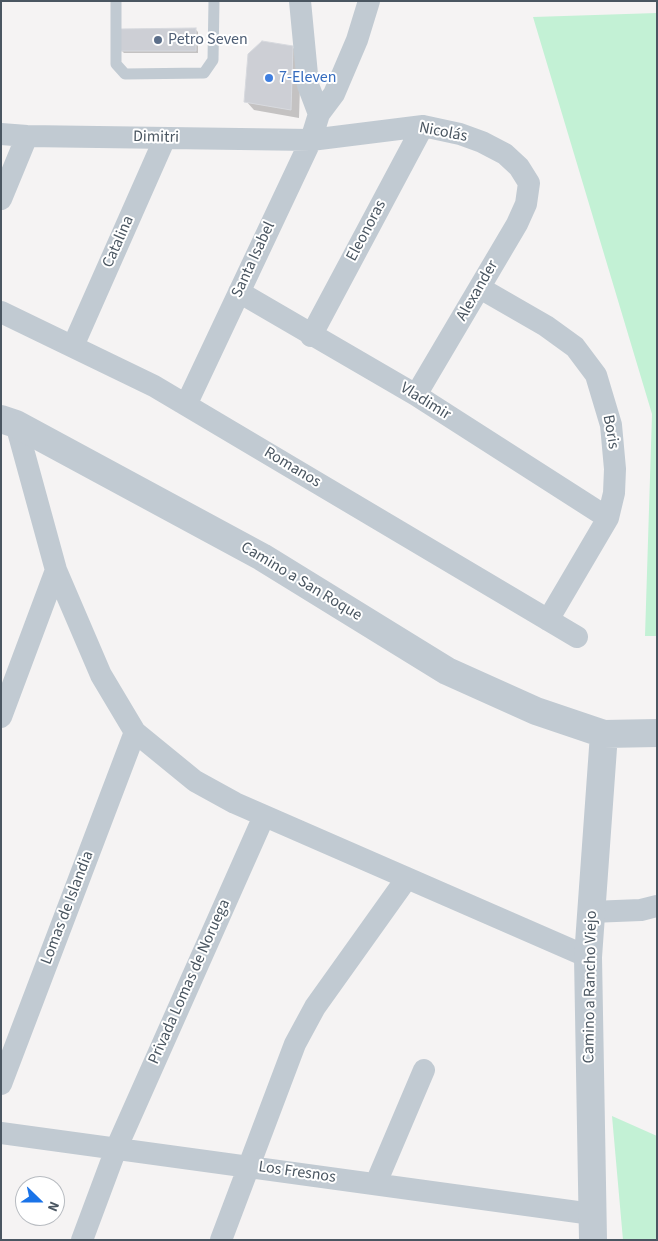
<!DOCTYPE html>
<html>
<head>
<meta charset="utf-8">
<style>
  body { margin:0 }
  #map { position:relative; width:658px; height:1241px; overflow:hidden; background:#f5f3f3; font-family:"Source Sans 3",sans-serif }
  canvas { display:block }
  .frame { position:absolute; inset:0; border:2px solid #4a5661; pointer-events:none }
  .north { position:absolute; left:15px; top:1176px; width:50px; height:50px; box-sizing:border-box; background:#fff; border:1px solid #b7bbc0; border-radius:50%; rotate:112deg; font-size:14px; font-weight:700; line-height:20px; text-align:center; color:#4a5661 }
  .north::after { content:''; display:block; margin:auto; width:18px; height:22px; background:#1a73e8; clip-path:polygon(50% 0,100% 100%,50% 72%,0 100%) }
</style>
</head>
<body>
<div id="map">
<canvas width="658" height="1241"></canvas>
<div class="frame"></div>
<div class="north">N</div>
</div>
<script>
const g = document.querySelector('canvas').getContext('2d');
g.lineJoin = 'round';
function fillPath(path, color) { g.fillStyle = color; g.fill(path, 'evenodd'); }
const toPath = rows => new Path2D(rows.map(r => 'M' + r).join(''));
function trace(path, color, width, dash) { g.strokeStyle = color; g.lineWidth = width; g.lineCap = dash ? 'butt' : 'round'; g.setLineDash(dash || []); g.stroke(path); }
function write(font, color, halo, rows, align = 'center') {
  g.font = font + ' "Source Sans 3",sans-serif'; g.lineWidth = 4; g.setLineDash([]); g.textBaseline = 'middle'; g.strokeStyle = halo; g.fillStyle = color; for (const [text, x, y, turn = 0] of rows) {
    g.save(); g.translate(x, y); g.rotate((+turn || 0) * Math.PI / 180); g.textAlign = isNaN(turn) ? turn : align; if (halo) g.strokeText(text, 0, 0); g.fillText(text, 0, 0); g.restore();
  }
}
const green = toPath([
  [657,13,657,636,645,636,652,414,533,17],
  [612,1116,657,1136,657,1240,623,1240]
]);
const shadow = toPath([
  [196,30,198,32,198,53,124,53,121,50],
  [292,47,301,55,299,118,254,110,246,101]
]);
const building = toPath([
  [196,28,196,51,120,51,120,29,196,28],
  [262,41,293,46,291,110,244,102,248,54,262,41]
]);
const service = toPath([
  [116,1,116,64,125,74,204,73,213,60,214,1]
]);
const minor = toPath([
  [300,1,308,85,319,114],
  [1,134,27,136,311,140,423,126,460,134,482,142,505,154,519,167,529,183,526,204,517,224,416,395],
  [1,199,27,136],
  [480,288,546,326,575,347,596,375,611,425,615,469,614,493,608,518,548,620],
  [239,292,416,395,608,518],
  [1,312,154,386,577,637],
  [311,336,423,126],
  [73,346,165,138],
  [186,405,311,140,319,114,334,94,357,40,369,1],
  [16,424,56,570,101,675,135,732,195,781,235,803,588,957],
  [1,717,56,570],
  [591,912,641,910,657,906],
  [1,1084,135,732],
  [1,1133,592,1214],
  [376,1183,424,1070],
  [82,1240,116,1149,264,816],
  [221,1240,295,1044,315,1007,407,878]
]);
const tertiary = toPath([
  [1,419,16,424,262,557,447,671,536,711,604,734,657,733],
  [593,1240,588,957,604,734]
]);
const markers = [
  [158,40,5,"#5c6f8a"],
  [269,78,5,"#3f7fe0"]
];
const serviceNames = [
  ["Petro Seven",168,40]
];
const shopNames = [
  ["7-Eleven",279,78]
];
const streetNames = [
  ["Nicolás",443,133,11],
  ["Dimitri",156,138,1],
  ["Eleonoras",367,231,-62],
  ["Catalina",119,242,-66],
  ["Santa Isabel",254,260,-65],
  ["Alexander",478,291,-60],
  ["Vladimir",425,402,32],
  ["Boris",610,432,80],
  ["Romanos",292,468,31],
  ["Camino a San Roque",301,582,31],
  ["Lomas de Islandia",68,908,-69],
  ["Privada Lomas de Noruega",190,982,-66],
  ["Camino a Rancho Viejo",591,987,-89],
  ["Los Fresnos",297,1173,8]
];
fillPath(green, '#c3f1d5');
fillPath(shadow, '#0003');
fillPath(building, '#cdcfd5');
trace(building, '#d7d9de', 1);
trace(service, '#c1cad2', 11);
trace(minor, '#c1cad2', 22);
trace(tertiary, '#c1cad2', 28);
for (const [x, y, r, color] of markers) { const dot = new Path2D(); dot.arc(x, y, r, 0, 2 * Math.PI); g.fillStyle = color; g.fill(dot); trace(dot, '#fff', 2); }
write('16px', '#4e5e75', '#fff', serviceNames, 'left');
write('16px', '#366cbe', '#fff', shopNames, 'left');
write('16px', '#4a5661', '#fff', streetNames);
</script>
</body>
</html>
